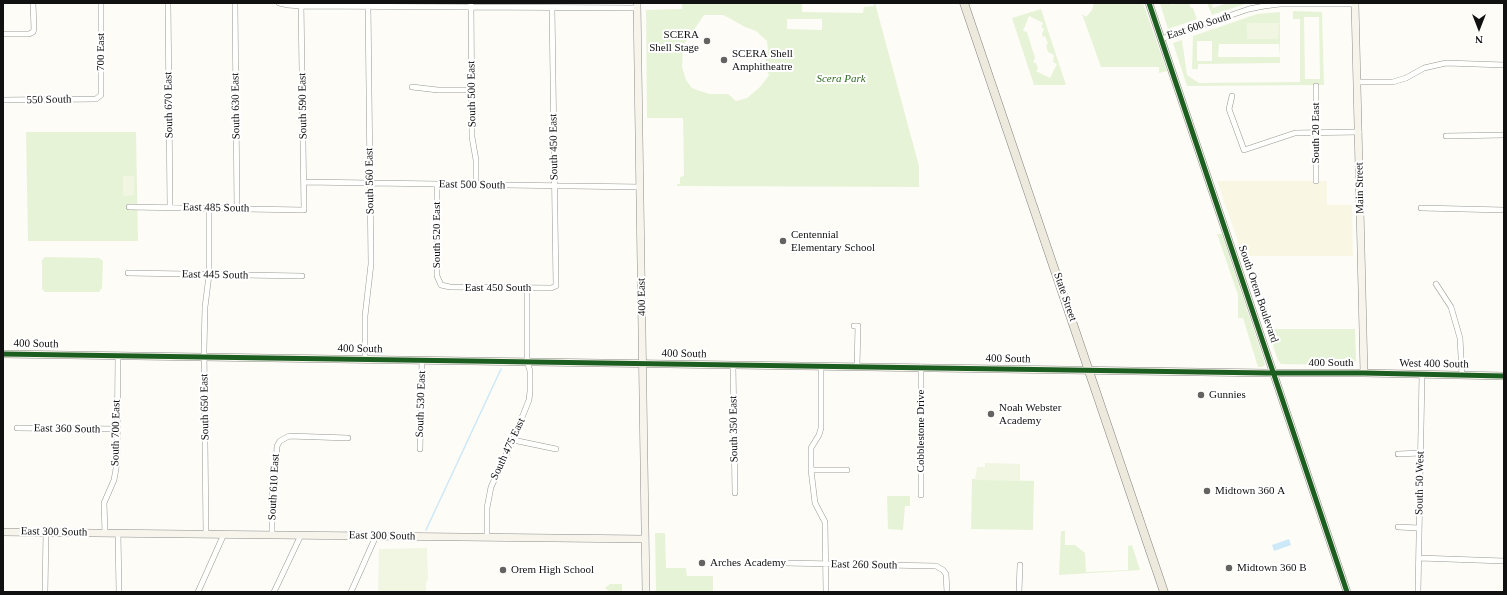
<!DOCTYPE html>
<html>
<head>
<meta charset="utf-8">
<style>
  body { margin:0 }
  #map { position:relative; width:1507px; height:595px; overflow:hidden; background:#fdfcf7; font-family:"Times New Roman",serif }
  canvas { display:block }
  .frame { position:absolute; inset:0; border:4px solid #111; pointer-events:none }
  .north { position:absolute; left:1459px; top:8px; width:40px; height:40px; -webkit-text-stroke:3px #fff; paint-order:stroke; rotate:180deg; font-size:11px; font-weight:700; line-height:16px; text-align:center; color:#111 }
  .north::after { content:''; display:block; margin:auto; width:14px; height:18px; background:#111; clip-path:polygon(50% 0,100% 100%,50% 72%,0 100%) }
</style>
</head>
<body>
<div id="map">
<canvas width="1507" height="595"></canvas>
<div class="frame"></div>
<div class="north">N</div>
</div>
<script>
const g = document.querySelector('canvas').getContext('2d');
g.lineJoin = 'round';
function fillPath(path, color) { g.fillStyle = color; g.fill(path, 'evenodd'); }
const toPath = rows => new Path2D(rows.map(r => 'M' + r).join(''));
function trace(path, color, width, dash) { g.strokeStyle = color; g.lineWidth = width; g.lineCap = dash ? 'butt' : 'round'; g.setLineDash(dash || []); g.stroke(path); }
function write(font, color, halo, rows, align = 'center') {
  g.font = font + ' "Times New Roman",serif'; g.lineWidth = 4; g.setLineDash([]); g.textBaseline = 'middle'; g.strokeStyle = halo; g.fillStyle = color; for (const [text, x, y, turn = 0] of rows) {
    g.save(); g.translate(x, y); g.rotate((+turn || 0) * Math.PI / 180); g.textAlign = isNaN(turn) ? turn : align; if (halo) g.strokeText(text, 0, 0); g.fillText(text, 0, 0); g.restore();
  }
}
const farmland = toPath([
  [1217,181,1327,181,1327,205,1352,205,1353,256,1243,256]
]);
const green = toPath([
  [682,3,802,3,802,12,863,13,864,7,874,6,873,3,875,3,919,166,919,187,677,186,677,184,680,184,680,177,684,176,683,118,647,118,646,10,682,9],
  [704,15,723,15,729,18,745,27,756,31,767,41,768,50,764,65,769,75,760,87,747,98,736,101,728,94,710,94,700,91,692,88,686,80,682,67,683,46],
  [787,19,822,19,822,30,787,29],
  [1094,3,1143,3,1167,71,1159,73,1159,67,1101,67,1082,14,1086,17,1092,10],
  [1160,3,1171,3,1172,5,1178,3,1189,3,1191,8,1193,8,1197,19,1168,29],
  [1207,3,1212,3,1213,8,1227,3,1248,3,1212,15],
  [1041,9,1066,85,1034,85,1012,18],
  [1029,16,1043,23,1041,27,1044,29,1042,34,1043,37,1045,36,1048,44,1046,45,1048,52,1054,55,1053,62,1057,64,1050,78,1036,71,1038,69,1036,63,1033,62,1035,58,1027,32,1023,31],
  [1293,11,1322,12,1324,85,1187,86,1173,43,1182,40,1187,75,1199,83,1300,82,1300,19,1293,19],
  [1304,17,1319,17,1320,79,1305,79],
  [1280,12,1280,63,1198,64,1198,69,1192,69,1193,36,1257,14],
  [1197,41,1212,41,1212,61,1197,61],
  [1219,44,1279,44,1280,57,1218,57],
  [26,132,136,132,138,241,28,241],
  [1217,234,1222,234,1264,361,1265,365,1262,367,1258,367,1243,318,1238,318,1238,295],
  [45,257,99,258,103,261,102,288,99,292,45,292,42,289,42,260],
  [1267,329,1355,329,1356,361,1351,365,1281,364,1278,360],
  [972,479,1034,481,1033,530,971,529],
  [887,496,910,496,910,506,905,506,903,530,888,529],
  [1061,531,1065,531,1065,545,1075,545,1085,553,1086,572,1128,570,1128,546,1132,545,1140,570,1059,575],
  [655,533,665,533,666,568,686,568,687,576,713,576,713,592,656,592],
  [610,584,622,584,622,592,610,592,605,588]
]);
const pitch = toPath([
  [1247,23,1279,23,1278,39,1247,39],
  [123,176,134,176,134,195,123,196],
  [985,463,1020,464,1020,481,975,480,977,467,985,467],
  [427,548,428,579,426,583,426,592,378,592,379,549]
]);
const water = toPath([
  [1289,539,1291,545,1274,551,1272,545]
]);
const stream = toPath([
  [426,530,501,369]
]);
const street = toPath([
  [168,3,170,207],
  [235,3,237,208],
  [279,3,288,5,301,6,637,8],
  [471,3,472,137,476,160,476,185],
  [3,34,29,34,33,32,34,29,33,3],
  [1161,39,1249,9,1264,6,1280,4,1355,4],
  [1358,82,1393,82,1406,78,1424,68,1446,63,1504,65],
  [1316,86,1316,181],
  [412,87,438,90,472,90],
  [1232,96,1229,109,1244,150,1295,133,1359,132],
  [3,100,96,99,101,95,101,3],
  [1446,136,1504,135],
  [304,182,640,187],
  [437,184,437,276,441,285,450,287,551,288,556,286,552,8],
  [129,207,304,210,301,3],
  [1421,208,1504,210],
  [128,273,302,276],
  [1436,284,1451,307,1460,338,1462,375],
  [854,326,858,326,857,367],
  [365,359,365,316,371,264,368,4],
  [733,365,735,493],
  [821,366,821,428,819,435,811,448,811,470,815,503,825,522,826,592],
  [921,367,921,495],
  [17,428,117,429],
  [513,440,556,449],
  [420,449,422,360],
  [1398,454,1421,453],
  [811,470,847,470],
  [1398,527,1419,528],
  [105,533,104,503,114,480,117,463,118,355],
  [118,533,119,592],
  [206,534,204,349,205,307,209,275,209,208],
  [272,534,272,484,276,469,277,446,280,441,289,436,348,438],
  [487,537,487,508,491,487,513,440,529,400,530,391,530,371,527,361,527,288],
  [1419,558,1504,561],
  [785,563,936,566,943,570,946,574,947,592],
  [45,592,46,532],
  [198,592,224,534],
  [274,592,301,535],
  [351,592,376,536],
  [1019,592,1020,565],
  [1418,592,1422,374]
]);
const secondary = toPath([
  [637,3,646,592],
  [1149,3,1347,592],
  [1355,3,1364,373],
  [3,354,1267,373,1364,373,1504,376],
  [3,532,645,539]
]);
const primary = toPath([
  [964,3,1164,592]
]);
const cycleway = toPath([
  [1149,3,1347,592],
  [3,354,1267,373,1364,373,1504,376]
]);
const markers = [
  [707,41,4,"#646362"],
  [724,60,4,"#646362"],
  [783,241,4,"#646362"],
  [1201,395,4,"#646362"],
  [991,414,4,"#646362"],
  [1207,491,4,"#646362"],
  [702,563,4,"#646362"],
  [1229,568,4,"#646362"],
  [503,570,4,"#646362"]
];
const streetNames = [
  ["East 600 South",1199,26,-18],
  ["700 East",101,52,-90],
  ["South 500 East",472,94,-91],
  ["550 South",49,100,-1],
  ["South 670 East",169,105,-91],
  ["South 630 East",236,106,-91],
  ["South 590 East",303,106,-91],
  ["South 20 East",1316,133,-90],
  ["South 450 East",554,147,-91],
  ["South 560 East",370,181,-91],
  ["East 500 South",472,185,1],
  ["Main Street",1360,188,-91],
  ["East 485 South",216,208,1],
  ["South 520 East",437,235,-90],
  ["East 445 South",215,275,1],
  ["East 450 South",498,288],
  ["South Orem Boulevard",1258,294,71],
  ["400 East",642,297,-91],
  ["State Street",1065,297,71],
  ["400 South",36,344,1],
  ["400 South",360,349,1],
  ["400 South",684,354,1],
  ["400 South",1008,359,1],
  ["400 South",1331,363],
  ["West 400 South",1434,364,1],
  ["South 530 East",421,404,-88],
  ["South 650 East",205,407,-91],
  ["East 360 South",67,429,1],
  ["South 350 East",734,429,-91],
  ["Cobblestone Drive",921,431,-90],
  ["South 700 East",116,433,-89],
  ["South 475 East",508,449,-65],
  ["South 50 West",1420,483,-89],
  ["South 610 East",274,487,-87],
  ["East 300 South",54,532,1],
  ["East 300 South",382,536,1],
  ["East 260 South",864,565,1]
];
const poiNames = [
  ["SCERA",699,35,"right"],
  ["Shell Stage",699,48,"right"],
  ["SCERA Shell",732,54],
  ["Amphitheatre",732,67],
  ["Centennial",791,235],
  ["Elementary School",791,248],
  ["Gunnies",1209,395],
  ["Noah Webster",999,408],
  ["Academy",999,421],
  ["Midtown 360 A",1215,491],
  ["Arches Academy",710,563],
  ["Midtown 360 B",1237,568],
  ["Orem High School",511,570]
];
const parkNames = [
  ["Scera Park",841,79]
];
fillPath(farmland, '#f9f7e4');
fillPath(green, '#e7f3d7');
fillPath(pitch, '#f0f6e1');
fillPath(water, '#cde8f7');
trace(stream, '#cde8f7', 1.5);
trace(street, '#979795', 6);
trace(secondary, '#8e8d8b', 8);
trace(primary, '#858482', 9);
trace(street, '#fffffe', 5);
trace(secondary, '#f6f4eb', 7);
trace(primary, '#ede9dc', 8);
trace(cycleway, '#1b5e20', 5);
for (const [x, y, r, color] of markers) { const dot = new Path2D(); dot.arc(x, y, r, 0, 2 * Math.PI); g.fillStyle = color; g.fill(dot); trace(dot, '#fff', 1.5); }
write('11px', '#111', '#fff', streetNames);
write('11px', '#111', '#fff', poiNames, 'left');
write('italic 11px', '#2f6b1f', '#fff', parkNames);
</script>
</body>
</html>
